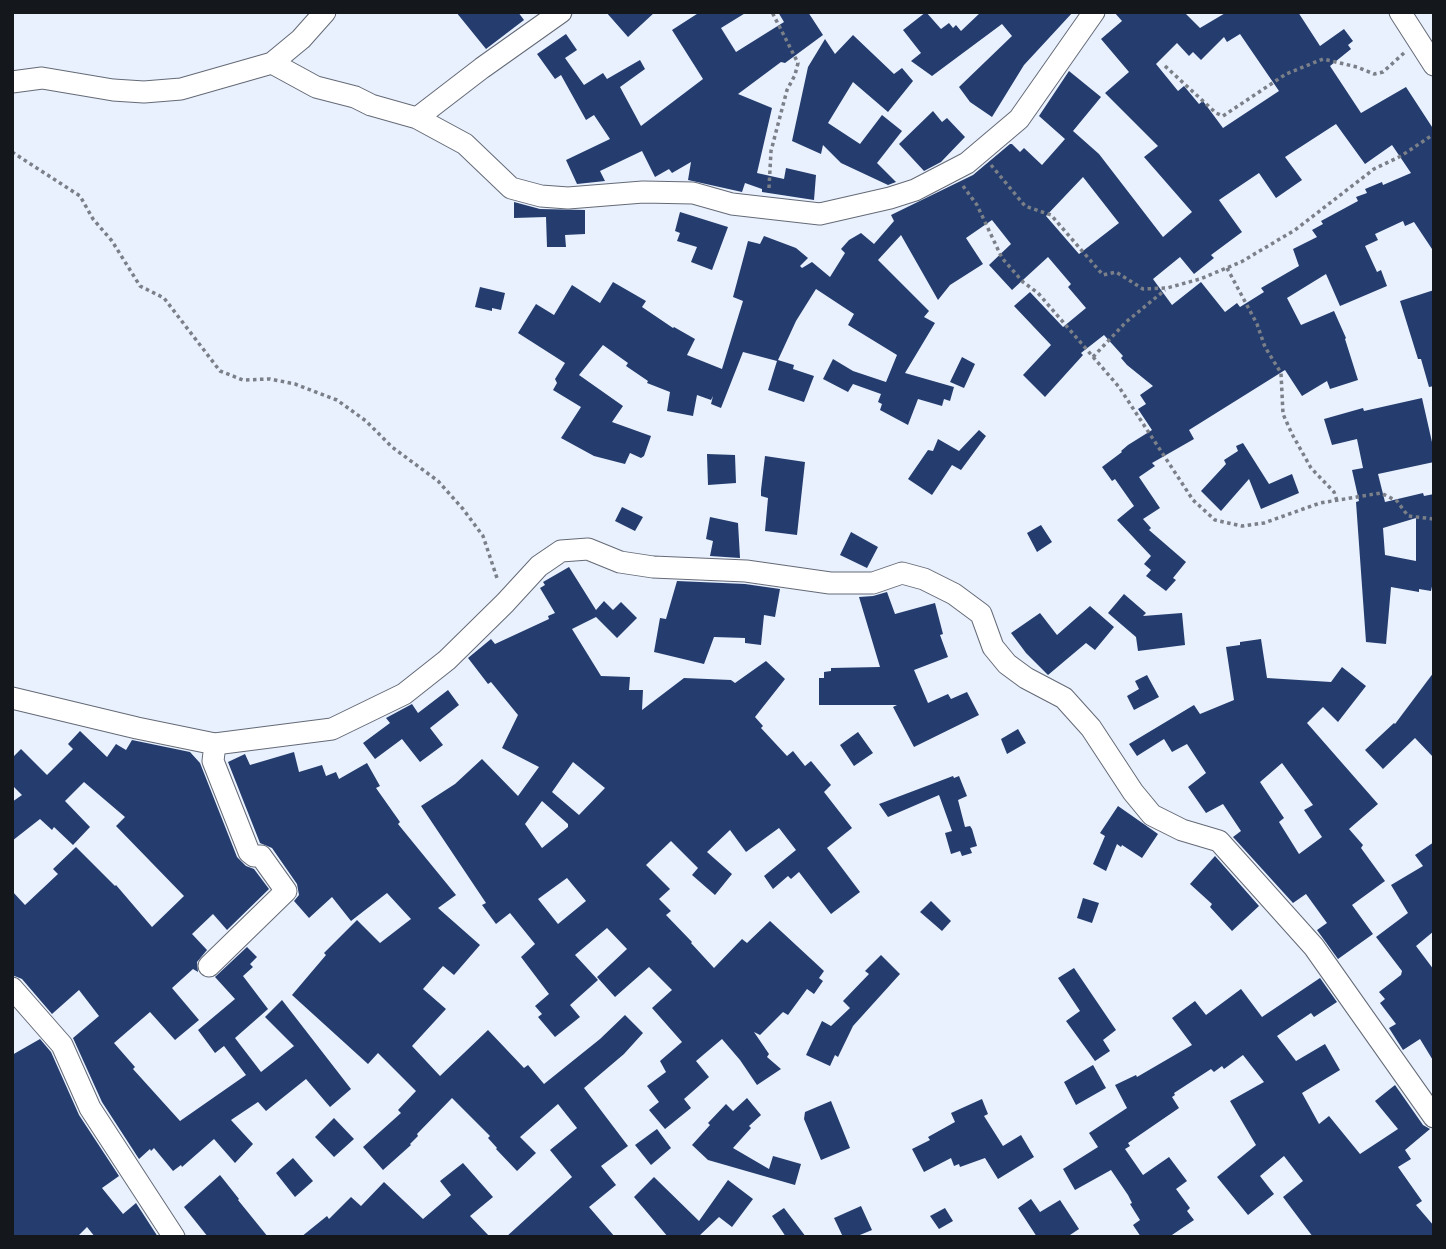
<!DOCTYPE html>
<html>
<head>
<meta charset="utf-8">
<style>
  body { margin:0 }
  #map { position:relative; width:1446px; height:1249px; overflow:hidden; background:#e9f0fe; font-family:"PT Serif",serif }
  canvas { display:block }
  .frame { position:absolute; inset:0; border:14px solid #14171b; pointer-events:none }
</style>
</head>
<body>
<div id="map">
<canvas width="1446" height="1249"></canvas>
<div class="frame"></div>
</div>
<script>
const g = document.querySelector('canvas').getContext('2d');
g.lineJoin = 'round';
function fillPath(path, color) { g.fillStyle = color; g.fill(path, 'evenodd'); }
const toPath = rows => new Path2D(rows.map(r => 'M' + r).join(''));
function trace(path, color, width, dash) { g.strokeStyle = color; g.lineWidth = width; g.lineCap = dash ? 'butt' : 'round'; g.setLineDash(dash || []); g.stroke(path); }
const building = toPath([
  [456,12,518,12,524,20,486,49],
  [606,12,655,12,628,37],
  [700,12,747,12,721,28,736,52,784,22,778,12,808,12,823,35,785,63,781,62,738,94,772,108,757,173,784,179,786,168,816,175,814,200,762,192,762,189,745,183,742,192,688,180,691,162,672,173,669,169,655,177,642,151,600,171,605,181,577,184,566,160,610,139,594,115,586,120,561,75,555,79,537,54,566,34,577,50,565,58,584,85,603,73,607,79,640,60,645,69,620,87,641,126,703,79,672,30],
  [926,12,941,29,949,23,953,28,956,25,961,31,981,12,1073,12,1024,65,992,117,970,102,959,87,1012,36,1002,24,932,76,911,61,921,53,903,30],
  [1114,12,1184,12,1200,28,1227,12,1298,12,1320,46,1344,29,1353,41,1348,45,1351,49,1330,66,1361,113,1406,87,1434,130,1434,252,1414,222,1405,226,1403,221,1375,234,1378,240,1365,246,1377,272,1381,270,1387,286,1340,306,1326,274,1287,298,1301,325,1334,311,1346,338,1345,339,1358,380,1330,389,1327,381,1302,396,1285,370,1189,430,1194,439,1152,463,1155,466,1139,477,1160,508,1143,519,1151,528,1149,530,1186,562,1173,578,1176,580,1166,591,1146,576,1151,570,1144,564,1151,556,1117,520,1134,506,1115,479,1112,481,1102,467,1122,452,1121,451,1128,445,1152,430,1138,409,1146,404,1140,395,1153,386,1127,365,1121,358,1123,356,1104,335,1081,353,1083,355,1045,397,1023,375,1051,345,1014,306,1030,292,1063,327,1086,308,1068,287,1071,284,1048,257,1012,290,989,265,1011,244,992,220,966,238,983,264,950,285,938,300,901,235,878,260,929,311,924,317,935,323,905,373,954,387,950,401,944,399,942,406,918,399,908,425,880,410,882,404,878,402,881,394,853,384,848,392,823,379,833,359,853,371,886,382,897,355,848,325,854,314,816,289,796,321,778,360,794,365,793,369,814,376,804,402,768,390,777,361,743,352,721,408,711,404,713,396,711,400,697,395,693,416,667,411,670,392,647,383,648,381,626,366,628,363,603,345,579,375,623,406,612,422,651,436,644,456,641,458,630,453,625,464,594,456,561,438,581,407,553,390,557,383,555,379,565,363,518,333,536,304,554,315,572,285,600,303,613,282,646,301,642,307,673,328,674,327,695,339,687,355,722,369,743,301,733,297,748,241,760,244,764,236,796,248,808,258,800,266,802,268,812,262,830,277,845,253,841,249,849,240,861,233,874,244,894,221,891,215,973,175,1010,144,1012,144,1020,152,1024,148,1042,165,1065,139,1039,116,1069,71,1101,97,1073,131,1099,154,1163,237,1192,212,1144,157,1158,146,1105,93,1129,72,1101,39,1122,21],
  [1240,34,1279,91,1223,128,1203,101,1199,104,1184,86,1178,91,1156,64,1177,43,1189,56,1193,52,1201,60,1224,37,1227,42],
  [1336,124,1365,164,1392,145,1411,173,1383,185,1382,182,1365,189,1367,193,1356,197,1358,201,1321,221,1323,224,1312,230,1317,237,1293,249,1299,266,1261,288,1264,292,1240,307,1237,303,1225,312,1201,282,1172,305,1153,279,1180,257,1194,274,1214,258,1211,255,1242,232,1219,200,1259,173,1276,198,1302,180,1285,157],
  [1083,177,1119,223,1079,254,1046,216],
  [853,35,894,74,902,68,913,81,888,112,853,82,828,123,860,144,882,115,902,131,877,163,896,182,888,185,841,163,823,145,821,154,792,141,808,67,825,39,835,54],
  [933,111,942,122,947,118,965,137,941,162,924,171,899,144],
  [514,202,540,209,585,210,585,234,565,235,566,247,547,247,546,217,514,218],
  [680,212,728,227,712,270,691,262,697,247,677,241,680,233,675,231],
  [480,287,505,293,501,310,492,308,492,311,475,307],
  [1434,290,1434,386,1429,387,1421,359,1418,359,1400,301],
  [962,357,975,364,964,388,950,382],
  [1422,398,1434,451,1434,462,1378,474,1385,502,1423,493,1424,496,1434,494,1434,577,1431,591,1419,589,1419,592,1391,587,1386,644,1366,642,1356,502,1359,501,1352,470,1363,468,1357,439,1332,445,1324,419,1363,408,1364,411],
  [1416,518,1416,561,1385,555,1383,528],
  [979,430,986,436,961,470,952,465,932,495,908,479,928,450,933,451,938,439,959,451],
  [1243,443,1269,484,1292,474,1299,493,1261,509,1249,479,1221,511,1201,491,1226,464,1224,460,1238,451,1236,446],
  [707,454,735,455,736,483,708,485],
  [765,456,805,462,797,535,765,531,768,498,761,496,761,490],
  [622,507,643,517,635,531,615,521],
  [710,517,738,523,740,558,710,556,713,541,706,539],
  [1041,525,1052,542,1037,552,1027,533],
  [851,532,878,547,867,568,840,555],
  [569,567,596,610,604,601,613,610,621,602,637,618,617,638,596,617,572,629,601,676,630,677,629,690,643,690,642,710,684,678,731,680,735,683,766,661,785,679,755,717,763,726,761,728,787,756,793,751,805,766,811,761,831,785,824,792,852,828,827,848,860,892,831,914,799,872,791,879,788,876,773,889,764,876,796,850,779,828,746,852,730,830,707,852,732,874,715,895,692,875,698,868,671,841,646,865,670,889,659,899,671,911,666,915,692,942,691,943,714,968,742,939,747,943,770,921,824,971,819,978,823,981,814,994,807,989,788,1015,783,1012,760,1035,754,1032,769,1054,767,1057,781,1069,757,1085,740,1060,722,1039,696,1061,709,1077,684,1099,691,1108,665,1129,649,1110,659,1102,647,1086,666,1072,660,1061,682,1042,652,1008,672,990,649,967,615,997,597,977,627,949,607,928,575,955,598,980,570,1005,580,1017,555,1037,538,1017,542,1014,535,1006,549,994,521,957,535,944,510,913,496,924,482,905,486,903,421,806,455,784,482,759,518,796,539,767,502,748,518,715,491,682,488,684,468,658,491,639,495,644,549,619,548,616,555,613,540,588,545,585,543,582],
  [573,762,605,788,579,815,552,792],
  [542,801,568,824,568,827,542,848,525,824],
  [567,878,586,901,558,924,538,899],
  [677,581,745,584,780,589,775,617,764,615,761,645,745,643,745,638,714,637,704,664,654,652,660,618,666,619],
  [887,592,895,614,935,603,943,634,940,635,948,657,914,670,928,703,948,694,951,699,967,692,979,715,914,747,893,707,897,705,819,705,819,678,824,678,824,672,831,671,831,668,880,667,859,597,873,596],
  [1124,594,1146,613,1143,616,1182,613,1185,645,1138,651,1136,637,1108,613],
  [1090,606,1114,627,1095,650,1086,643,1048,675,1026,653,1011,633,1040,613,1057,635],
  [1261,639,1267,678,1331,682,1342,667,1366,686,1338,722,1323,707,1307,723,1378,804,1349,829,1363,845,1361,848,1385,881,1352,905,1373,934,1338,959,1317,930,1327,923,1306,894,1293,903,1233,837,1241,831,1223,804,1206,813,1188,787,1206,773,1187,744,1172,752,1164,739,1137,756,1129,744,1194,705,1200,714,1234,700,1226,647,1240,645,1240,642],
  [1282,763,1313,805,1304,810,1322,837,1299,854,1279,822,1284,818,1260,782],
  [1434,672,1434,758,1415,738,1383,769,1365,750,1394,723,1395,724],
  [1147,675,1159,697,1134,710,1127,696,1139,689,1135,681],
  [448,690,459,705,430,728,443,745,420,762,402,739,375,759,363,743,390,723,386,718,412,704,418,713],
  [1018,729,1026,743,1007,754,1001,739],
  [80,731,107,757,116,744,126,750,132,740,190,752,200,763,237,857,246,866,254,869,269,889,227,930,213,914,192,934,207,950,197,962,198,972,193,969,172,988,199,1020,175,1040,150,1012,114,1043,135,1067,133,1069,180,1121,246,1075,224,1046,215,1053,198,1030,235,999,215,977,247,947,257,957,250,964,253,967,243,976,268,1009,235,1038,261,1072,294,1046,265,1017,282,1000,351,1089,330,1107,306,1079,266,1111,258,1102,231,1120,253,1144,235,1163,214,1139,182,1167,181,1165,173,1171,154,1148,151,1151,150,1149,139,1159,102,1102,73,1038,99,1016,79,990,52,1014,22,979,12,975,12,891,25,905,58,874,53,869,76,847,115,886,116,885,152,927,184,896,116,826,125,817,84,782,65,801,90,827,73,845,54,827,52,830,40,819,12,841,12,802,22,795,12,785,12,758,21,749,47,775,73,749,68,744],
  [858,732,873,753,854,766,840,745],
  [294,752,299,772,322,765,326,776,336,772,339,779,367,763,380,786,376,788,400,822,398,824,456,895,438,908,480,945,454,975,443,966,423,989,446,1009,412,1046,440,1076,488,1030,524,1068,528,1065,544,1084,600,1039,625,1015,643,1033,624,1054,584,1088,628,1146,601,1166,616,1185,589,1207,615,1237,506,1237,572,1177,550,1150,577,1128,558,1104,520,1137,536,1153,517,1171,496,1149,497,1148,488,1138,490,1136,452,1098,417,1134,418,1136,410,1144,411,1145,383,1170,363,1147,401,1113,398,1110,416,1091,378,1053,368,1064,292,995,326,955,324,953,357,920,380,943,411,919,387,893,351,921,332,897,309,918,294,901,299,895,297,884,272,848,260,843,228,762,245,754,250,765],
  [953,776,954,778,959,776,967,796,958,800,965,827,970,826,972,829,977,846,970,848,972,853,962,856,960,851,951,854,945,833,952,831,939,795,888,817,879,804],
  [1118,806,1158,834,1142,858,1122,845,1121,847,1117,844,1106,871,1093,864,1105,836,1100,833],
  [1434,842,1434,931,1416,946,1434,970,1434,1062,1420,1039,1403,1050,1389,1028,1396,1024,1380,1003,1385,999,1379,992,1401,975,1402,971,1376,937,1408,913,1391,885,1423,866,1415,855],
  [1215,856,1259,906,1232,931,1210,907,1212,904,1190,884],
  [1083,898,1099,903,1092,923,1077,918],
  [931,901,951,921,942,931,920,912],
  [881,955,900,974,853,1026,838,1057,835,1055,830,1066,806,1055,822,1021,831,1026,850,1008,843,1001,869,974,865,971],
  [1074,968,1116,1030,1103,1040,1110,1051,1095,1061,1066,1021,1080,1011,1058,978],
  [1320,978,1337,1002,1314,1017,1311,1013,1277,1036,1296,1061,1325,1044,1340,1070,1302,1093,1319,1124,1329,1116,1360,1154,1398,1129,1375,1101,1395,1085,1423,1125,1430,1129,1405,1150,1411,1159,1398,1167,1422,1201,1416,1205,1434,1226,1434,1237,1313,1237,1283,1197,1303,1181,1284,1156,1260,1176,1274,1194,1248,1215,1217,1177,1256,1145,1230,1101,1264,1082,1243,1055,1224,1069,1222,1066,1214,1072,1211,1069,1174,1093,1175,1095,1172,1097,1179,1108,1128,1143,1130,1146,1125,1149,1143,1175,1169,1157,1187,1181,1176,1189,1190,1208,1187,1211,1194,1220,1169,1237,1141,1237,1133,1225,1140,1220,1130,1204,1132,1203,1128,1195,1111,1170,1075,1190,1063,1169,1098,1147,1089,1133,1127,1108,1115,1085,1136,1075,1137,1077,1192,1045,1172,1018,1195,1001,1206,1015,1241,989,1262,1017],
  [40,1039,51,1052,79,1115,119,1176,102,1188,123,1214,136,1203,158,1237,95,1237,87,1227,77,1237,12,1237,12,1055],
  [1093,1065,1106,1088,1076,1105,1064,1082],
  [747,1098,761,1115,749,1126,751,1128,733,1148,769,1169,773,1156,801,1164,795,1185,708,1160,692,1145,710,1125,708,1123,726,1104,733,1111],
  [982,1099,988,1114,984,1116,1003,1146,1021,1135,1034,1157,998,1179,985,1158,960,1167,959,1164,954,1166,951,1158,924,1172,912,1149,930,1140,928,1137,955,1122,951,1113],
  [831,1101,850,1148,821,1160,804,1119,805,1112],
  [334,1118,354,1139,334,1157,315,1137],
  [657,1129,671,1148,651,1165,635,1145],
  [293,1158,313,1181,295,1197,276,1173],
  [463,1163,493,1197,470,1216,490,1237,301,1237,327,1216,329,1219,351,1197,361,1206,384,1182,423,1219,451,1195,440,1181],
  [220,1175,239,1199,238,1200,268,1237,208,1237,184,1207],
  [654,1177,699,1221,728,1180,753,1199,732,1227,719,1217,698,1237,668,1237,634,1197],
  [1031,1199,1040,1212,1060,1200,1079,1229,1067,1237,1037,1237,1018,1208],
  [861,1206,872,1230,855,1237,843,1237,834,1218],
  [784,1208,806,1237,786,1237,772,1216],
  [945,1208,953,1221,939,1229,930,1216]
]);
const path = toPath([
  [1165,66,1216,113,1223,116,1286,74,1323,59,1357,67,1374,74,1383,72,1404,53],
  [12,152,80,196,93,219,112,241,140,286,164,298,220,371,243,380,270,379,295,384,337,400,366,421,392,447,438,481,463,509,483,536,498,581],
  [991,165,1025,206,1051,215,1103,275,1116,272,1143,289,1167,288,1200,279,1241,262,1295,230,1374,169,1401,156,1434,134],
  [963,186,977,205,1002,258,1023,282,1038,293,1119,387,1193,500,1215,520,1242,526,1264,523,1320,503,1381,493,1397,501,1408,516,1434,519],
  [769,188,771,151,787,90,795,75,798,63,772,12],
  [1227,268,1257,324,1265,347,1281,373,1283,414,1292,434,1311,468,1334,492,1337,501],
  [1093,357,1126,322,1165,290]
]);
const street = toPath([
  [1400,12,1434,65],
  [272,63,316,87,355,97,371,105,417,118,465,144,511,188,541,196,568,198,643,192,693,193,732,204,820,214,890,198,915,190,967,163,1019,119,1094,12],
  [12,82,42,78,113,90,144,92,181,89,272,63,301,39,325,12],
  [417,118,482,68,561,12],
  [12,698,137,728,215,744,332,729,404,694,447,660,505,603,539,566,561,551,588,549,620,562,653,567,746,571,830,583,873,583,902,573,924,579,954,594,981,614,993,647,1007,664,1026,678,1064,698,1091,728,1133,792,1152,815,1182,830,1219,841,1314,947,1434,1117],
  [209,966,286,891,261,856,254,856,249,852,213,761,215,744],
  [12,988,62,1045,90,1108,174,1237]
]);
fillPath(building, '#243d6e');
trace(street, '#646a76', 23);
trace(path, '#7a7f88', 3.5, [3.5, 3.5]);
trace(street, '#fff', 21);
</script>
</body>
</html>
